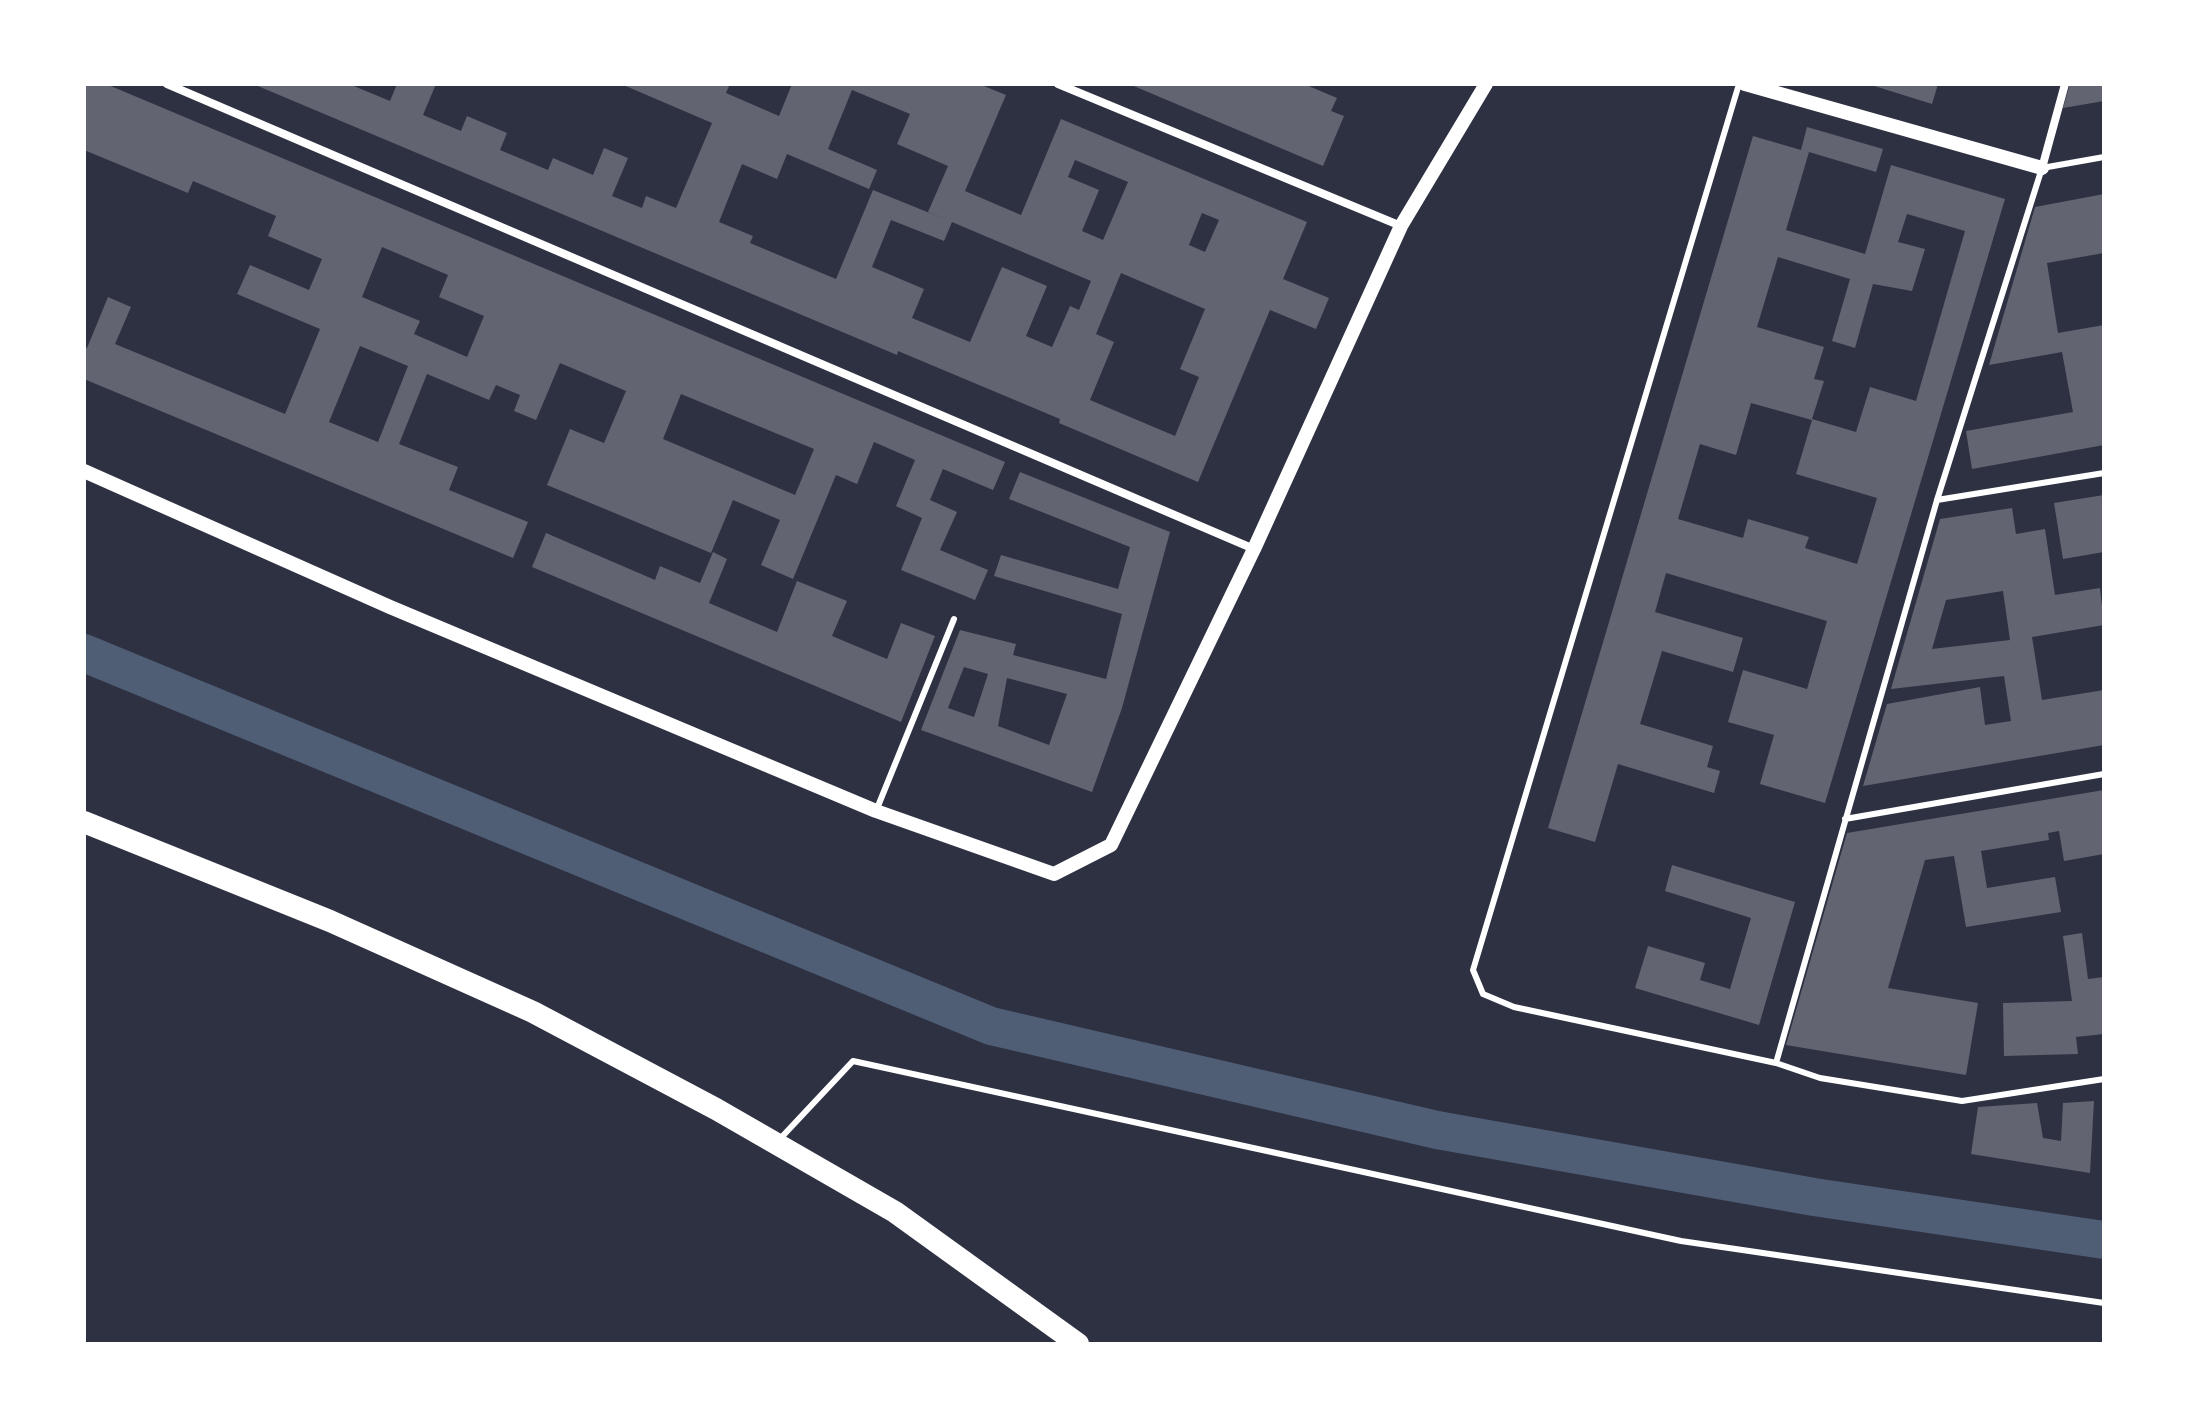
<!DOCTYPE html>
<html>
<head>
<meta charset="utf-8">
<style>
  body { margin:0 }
  #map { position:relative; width:2188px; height:1428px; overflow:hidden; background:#2d3142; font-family:"Work Sans",sans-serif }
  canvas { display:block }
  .frame { position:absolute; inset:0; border:86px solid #fff; pointer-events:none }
</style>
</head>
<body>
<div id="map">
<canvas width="2188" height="1428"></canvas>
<div class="frame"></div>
</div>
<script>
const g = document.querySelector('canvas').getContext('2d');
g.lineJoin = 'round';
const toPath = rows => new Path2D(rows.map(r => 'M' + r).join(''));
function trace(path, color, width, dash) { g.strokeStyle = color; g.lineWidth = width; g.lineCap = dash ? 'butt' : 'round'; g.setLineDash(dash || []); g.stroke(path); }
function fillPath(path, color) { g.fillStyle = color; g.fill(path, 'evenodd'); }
const canal = toPath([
  [84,653,991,1026,1437,1130,1814,1197,2104,1240]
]);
const building = toPath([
  [84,84,106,84,1005,462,993,490,943,469,930,500,957,512,940,550,988,570,975,600,901,570,922,518,896,506,915,460,874,442,857,484,836,475,793,579,761,565,780,520,733,500,711,553,547,485,570,429,604,443,626,391,560,363,536,420,514,411,520,395,496,385,489,400,427,374,399,444,458,467,449,490,528,522,513,558,84,379,84,347,87,348,108,297,131,307,115,344,285,414,320,329,237,294,250,265,309,290,322,259,268,236,276,216,193,181,188,193,84,150],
  [382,247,448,275,439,297,484,316,467,357,414,334,420,321,362,297],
  [360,346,408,366,378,442,329,422],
  [681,394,814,449,795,495,663,439],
  [253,84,349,84,390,101,397,84,436,84,423,115,461,131,467,116,507,133,500,150,548,170,553,158,593,175,604,148,628,158,612,196,642,208,646,196,676,208,712,123,621,84,730,84,726,93,779,116,792,84,979,84,1006,95,965,191,1021,215,1061,119,1307,222,1283,279,1329,298,1316,329,1270,310,1198,482,1059,423,1060,419,898,351,897,355],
  [852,90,910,114,897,144,948,166,928,212,947,220,873,190,836,279,750,243,753,236,719,222,742,164,777,179,787,154,869,189,877,170,828,149],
  [1075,160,1128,182,1103,240,1082,231,1099,190,1068,177],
  [1202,213,1219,220,1205,252,1189,245],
  [891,220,944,241,952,222,1091,281,1079,310,1070,306,1052,347,1026,336,1047,286,1002,267,970,342,912,318,924,289,872,267],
  [1121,273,1205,309,1180,369,1199,377,1175,436,1090,400,1114,342,1096,334],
  [1129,84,1304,84,1337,98,1331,111,1344,116,1323,166],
  [1868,84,1938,84,1932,104],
  [2070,84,2104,84,2104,101,2063,108],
  [1807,127,1883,149,1876,172,1809,152,1786,230,1865,254,1891,165,2005,199,1825,803,1760,784,1774,735,1728,722,1743,670,1807,689,1827,621,1666,573,1655,612,1743,638,1733,672,1662,651,1640,724,1713,746,1707,767,1720,771,1714,793,1618,764,1595,842,1548,828,1753,136,1801,150],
  [1907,214,1965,231,1916,401,1870,387,1856,432,1812,419,1824,381,1814,379,1824,347,1757,327,1778,257,1850,279,1832,341,1855,348,1873,284,1912,291,1925,249,1898,242],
  [1751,403,1812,420,1796,474,1877,498,1857,564,1805,548,1809,537,1748,519,1743,538,1678,519,1700,444,1736,455],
  [2104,194,2104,253,2047,263,2058,333,2104,325,2104,445,1972,469,1966,431,2073,412,2062,352,1989,365,2035,207],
  [1020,472,1170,532,1122,708,1092,792,921,730,960,630,1016,644,1013,655,1106,679,1122,614,994,576,1001,555,1118,589,1130,547,1009,499],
  [964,667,988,674,974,717,948,708],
  [1007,678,1067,694,1049,745,998,726],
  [2104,495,2104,552,2063,559,2054,503],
  [2012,508,2016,534,2045,529,2055,595,2100,588,2104,625,2032,637,2042,700,2104,690,2104,745,1863,786,1887,704,1980,687,1985,725,2011,721,2004,676,1891,689,1940,519],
  [2003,591,2010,640,1932,649,1946,600],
  [546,533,655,580,660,566,700,583,713,552,727,559,709,603,777,632,797,581,847,601,832,636,887,659,901,623,935,636,901,722,532,567],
  [2104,790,2104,854,2064,861,2059,831,2048,833,2049,840,1981,851,1987,888,2055,877,2061,912,1966,927,1954,856,1925,860,1888,988,1978,1003,1966,1075,1786,1045,1847,833],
  [1672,865,1795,902,1759,1025,1635,988,1648,946,1705,963,1700,980,1730,989,1751,918,1665,891],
  [2082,933,2088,979,2104,977,2104,1034,2076,1037,2078,1054,2004,1056,2003,1003,2072,1001,2063,936],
  [2094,1101,2090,1173,1971,1154,1978,1107,2037,1103,2043,1138,2061,1141,2063,1103]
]);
const service = toPath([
  [1739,84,1473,970,1483,994,1514,1007,1776,1063],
  [2104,157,2042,168,1937,500,1776,1063,1820,1078,1962,1101,2104,1079],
  [1937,500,2104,473],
  [876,811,954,619],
  [1845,819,2104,774],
  [778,1141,853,1061,1681,1241,2104,1303]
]);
const minor = toPath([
  [167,84,1254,549],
  [1058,84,1401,226],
  [2042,168,2065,84]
]);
const tertiary = toPath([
  [1745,84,2042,168],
  [84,471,390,607,876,811,1054,874,1111,845,1254,549,1401,226,1486,84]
]);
const trunk = toPath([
  [84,822,330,921,533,1012,716,1109,895,1212,1078,1344]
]);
trace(canal, '#4f5d75', 38);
fillPath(building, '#626471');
trace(service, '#fff', 6);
trace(minor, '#fff', 8);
trace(tertiary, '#fff', 14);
trace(trunk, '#fff', 22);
</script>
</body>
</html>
